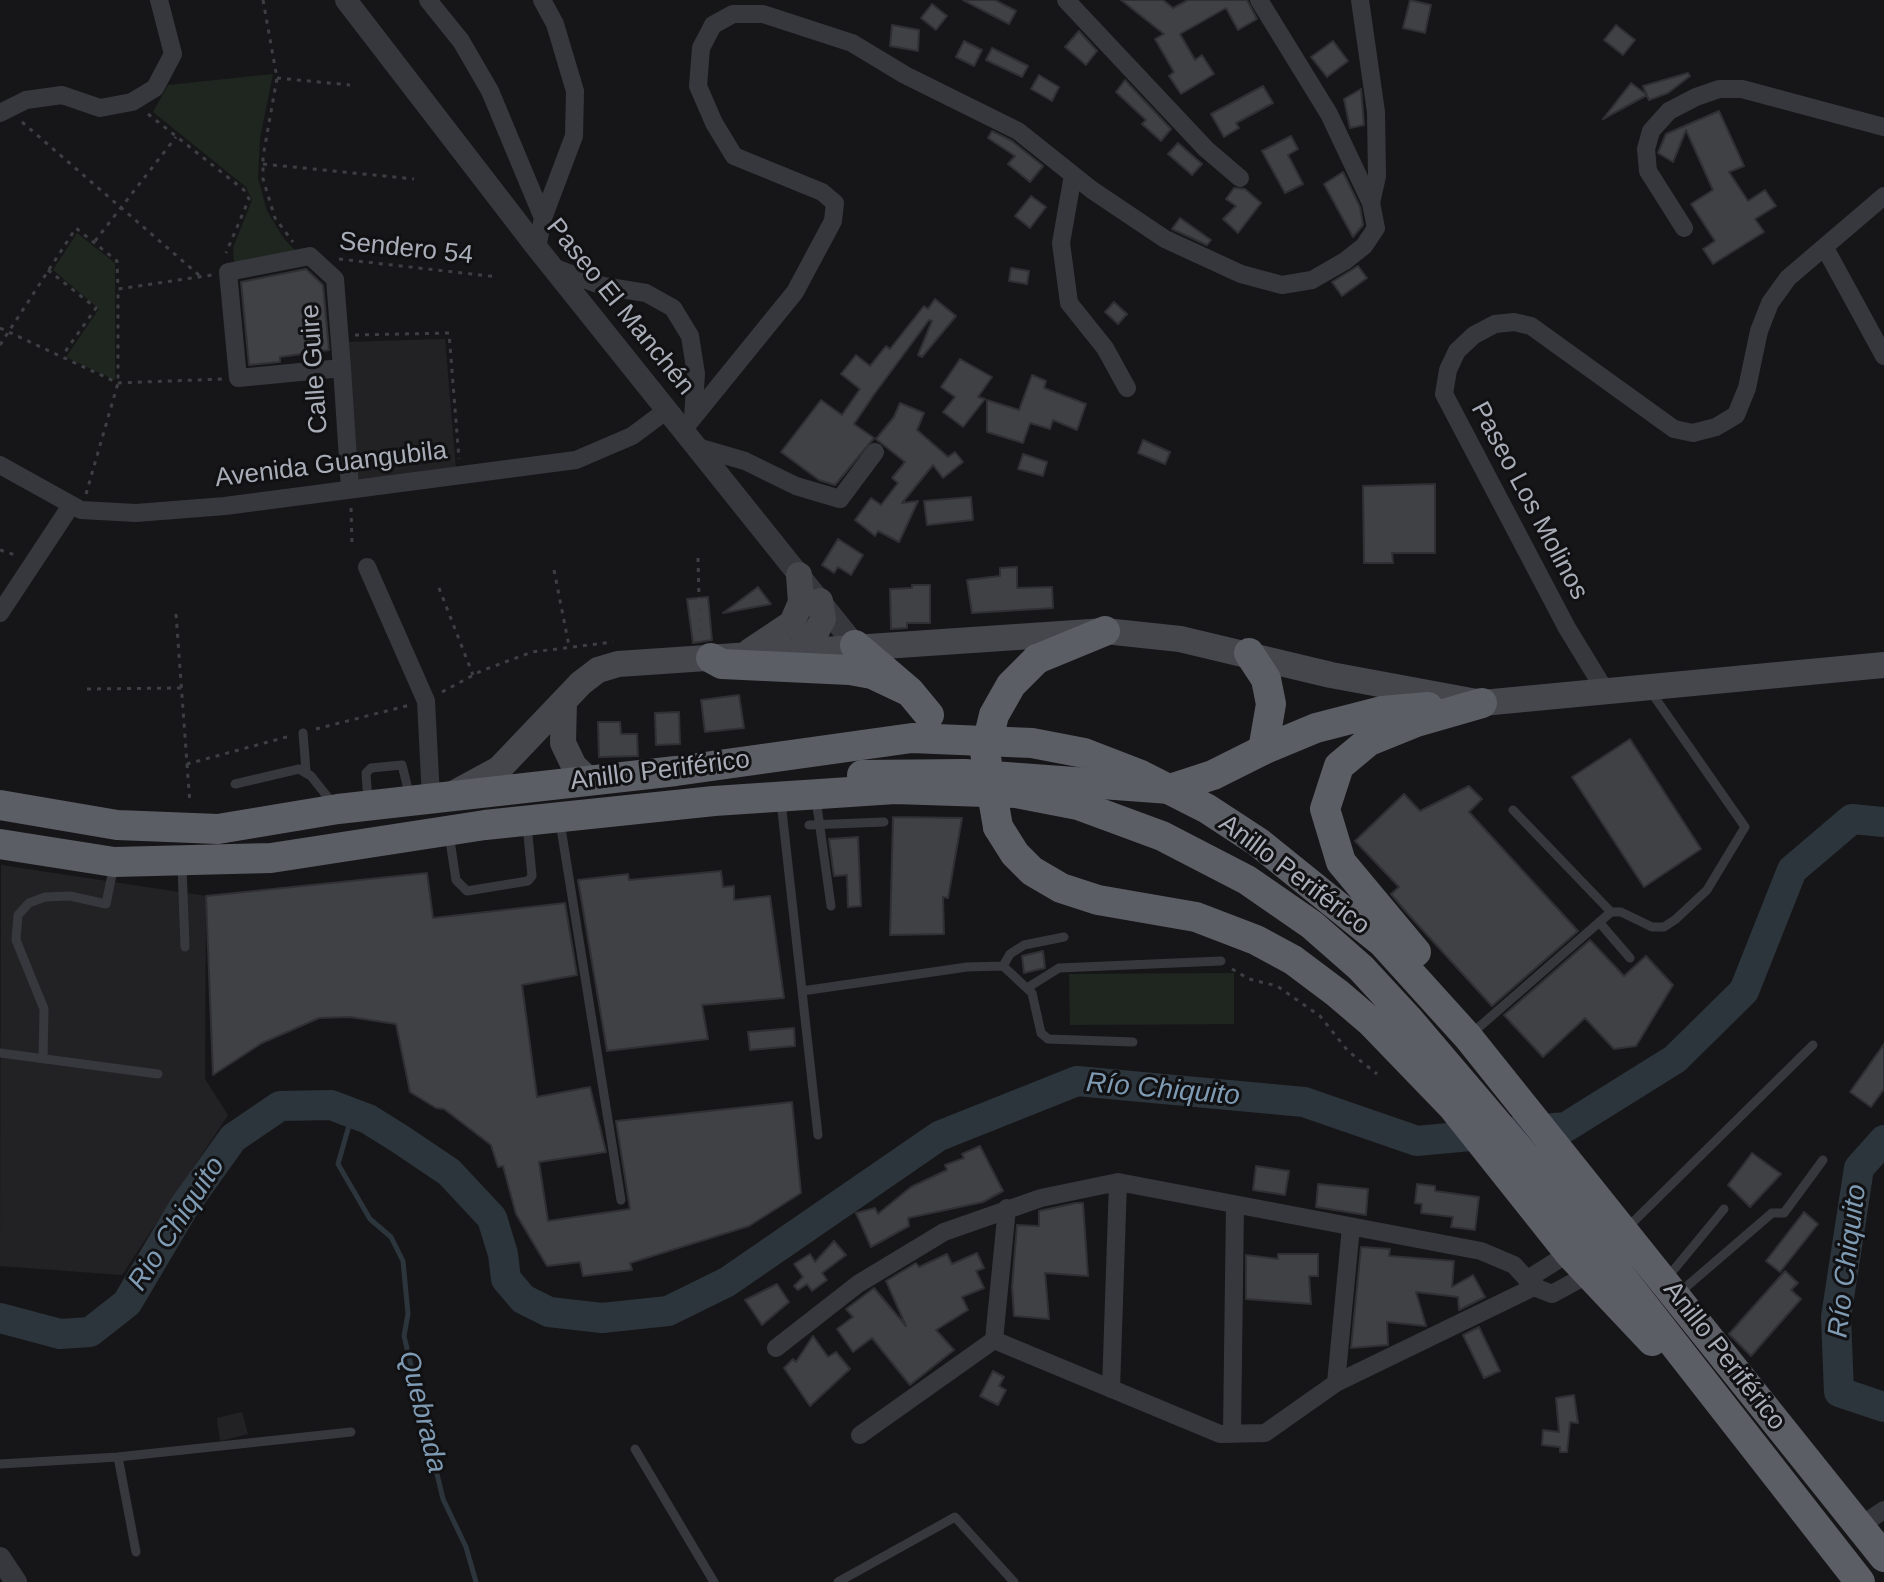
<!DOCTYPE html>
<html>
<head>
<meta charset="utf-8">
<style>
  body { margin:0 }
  canvas { display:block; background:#161618 }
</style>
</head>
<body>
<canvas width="1884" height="1582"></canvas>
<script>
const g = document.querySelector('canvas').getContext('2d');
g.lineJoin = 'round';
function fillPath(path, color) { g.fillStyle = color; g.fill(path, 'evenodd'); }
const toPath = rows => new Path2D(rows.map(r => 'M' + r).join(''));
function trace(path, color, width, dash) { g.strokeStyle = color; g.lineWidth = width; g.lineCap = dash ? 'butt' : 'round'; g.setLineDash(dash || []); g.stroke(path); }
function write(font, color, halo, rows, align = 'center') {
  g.font = font + ' Arial,sans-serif'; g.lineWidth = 6; g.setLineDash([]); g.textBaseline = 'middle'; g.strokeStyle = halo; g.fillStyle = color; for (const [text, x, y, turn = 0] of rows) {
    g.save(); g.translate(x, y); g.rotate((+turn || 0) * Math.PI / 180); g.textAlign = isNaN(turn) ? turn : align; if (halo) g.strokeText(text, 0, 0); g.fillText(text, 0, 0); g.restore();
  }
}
const built = toPath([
  [445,339,456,469,354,483,346,342],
  [1,865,206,896,205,1079,228,1115,122,1275,0,1266],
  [242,1412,248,1434,220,1441,217,1418]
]);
const green = toPath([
  [273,74,260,138,258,178,267,211,284,239,299,254,234,266,233,248,252,200,246,187,153,112,168,85],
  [77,233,115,263,115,380,66,357,99,309,53,270],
  [1234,973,1234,1024,1070,1025,1069,974]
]);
const stream = toPath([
  [352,1115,338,1164,370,1219,391,1237,403,1261,408,1314,404,1336,443,1499,466,1547,476,1582]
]);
const river = toPath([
  [1884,1140,1859,1168,1836,1317,1839,1392,1884,1407],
  [0,1318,60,1334,90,1332,127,1303,185,1205,233,1138,280,1106,331,1105,368,1119,400,1139,449,1172,492,1218,503,1254,506,1279,523,1299,549,1312,602,1318,668,1311,727,1282,939,1136,1077,1081,1304,1102,1417,1141,1566,1127,1675,1059,1744,991,1792,870,1852,819,1884,822]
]);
const building = toPath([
  [963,0,995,0,1016,11,1009,24,963,0],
  [1121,0,1163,0,1173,8,1188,0,1247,0,1257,19,1238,30,1226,8,1180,34,1195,60,1202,55,1214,74,1181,94,1169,76,1174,72,1155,39,1164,34,1121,0],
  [1410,0,1431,5,1425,33,1403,28,1410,0],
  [932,4,947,16,936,30,921,18,932,4],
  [892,25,919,30,918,51,890,46,892,25],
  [1616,25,1635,40,1623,55,1604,40,1616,25],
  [1079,31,1097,51,1086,65,1065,47,1079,31],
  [964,41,982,50,974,66,956,57,964,41],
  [1333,41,1348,61,1327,77,1311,57,1333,41],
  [992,48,1028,66,1022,77,986,60,992,48],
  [1688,73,1690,76,1668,93,1649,100,1643,86,1688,73],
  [1039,75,1059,87,1052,101,1031,89,1039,75],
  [1125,80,1171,129,1161,141,1142,124,1146,120,1116,92,1125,80],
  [1631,83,1647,95,1603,119,1631,83],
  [1263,86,1273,103,1236,123,1239,128,1224,137,1211,114,1263,86],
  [1361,89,1364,125,1350,128,1344,99,1361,89],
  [1719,111,1744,166,1729,172,1748,201,1765,190,1776,206,1755,219,1764,232,1713,264,1703,249,1715,241,1691,204,1713,190,1686,130,1673,162,1658,153,1666,134,1719,111],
  [992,131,1012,141,1043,166,1030,182,1008,164,1015,156,988,138,992,131],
  [1291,136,1298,149,1288,155,1303,184,1285,193,1262,151,1291,136],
  [1178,143,1202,164,1192,175,1168,154,1178,143],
  [1343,172,1360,207,1363,225,1353,237,1324,184,1343,172],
  [1234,188,1245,189,1261,203,1238,233,1223,219,1236,206,1226,199,1234,188],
  [1031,196,1046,207,1030,228,1015,216,1031,196],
  [1180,218,1211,240,1207,245,1172,229,1180,218],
  [1358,266,1367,278,1342,296,1332,282,1358,266],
  [1011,268,1029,271,1027,284,1009,281,1011,268],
  [306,269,323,285,329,350,280,357,280,362,249,365,241,282,306,269],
  [935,299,956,316,922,357,918,355,932,321,929,320,875,393,854,424,874,438,835,485,819,480,781,452,821,400,842,415,860,389,841,374,856,355,870,366,886,346,890,349,924,306,928,309,935,299],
  [1114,302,1127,314,1118,324,1105,312,1114,302],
  [960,359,992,377,978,397,985,399,963,427,943,412,955,397,941,387,960,359],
  [1032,375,1046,381,1044,388,1086,404,1077,430,1053,420,1050,429,1030,423,1023,443,987,432,987,400,1019,410,1032,375],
  [900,403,924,413,917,430,948,457,955,452,963,462,943,478,933,465,902,503,918,501,899,542,878,531,875,536,855,520,871,498,881,505,898,483,892,478,905,462,876,439,894,417,900,403],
  [1143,440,1170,452,1165,464,1138,453,1143,440],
  [1023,454,1047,462,1043,476,1018,469,1023,454],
  [1435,484,1435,553,1392,553,1393,563,1364,563,1363,486,1435,484],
  [971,497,973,520,927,525,924,501,971,497],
  [838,539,863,555,851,575,838,567,834,573,822,565,838,539],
  [1017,567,1017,588,1052,587,1053,608,972,613,967,580,1000,576,1000,568,1017,567],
  [912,585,930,585,930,623,907,623,907,628,891,629,890,589,912,588,912,585],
  [758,587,771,604,723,613,758,587],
  [708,597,712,640,693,643,687,599,708,597],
  [739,695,744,728,705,732,701,700,739,695],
  [679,712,680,744,656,745,655,713,679,712],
  [598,722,620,722,621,734,637,734,638,756,599,757,598,722],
  [1630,739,1701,849,1644,887,1572,777,1630,739],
  [1469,786,1482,799,1469,812,1578,931,1492,1006,1408,914,1391,894,1399,887,1355,841,1404,794,1420,811,1469,786],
  [893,817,962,818,948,898,943,897,944,934,890,935,893,817],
  [858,837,861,906,848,907,847,875,834,876,829,839,858,837],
  [721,871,723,887,734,886,734,900,770,896,784,998,702,1005,708,1039,607,1051,578,880,628,874,629,880,721,871],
  [427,873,433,918,565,903,577,975,522,985,537,1097,590,1087,606,1152,539,1162,548,1221,630,1209,616,1121,792,1102,801,1193,749,1226,630,1263,632,1270,583,1276,580,1262,547,1266,516,1214,503,1166,498,1167,491,1145,444,1109,436,1108,410,1092,396,1024,350,1017,319,1018,262,1043,213,1075,206,896,427,873],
  [1590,940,1624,976,1646,956,1673,985,1636,1046,1614,1049,1585,1018,1543,1057,1504,1015,1590,940],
  [1043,951,1045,968,1024,973,1022,956,1043,951],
  [794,1028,795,1046,750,1050,748,1032,794,1028],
  [1884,1044,1884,1089,1871,1107,1850,1092,1884,1044],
  [980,1146,1003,1191,983,1202,908,1218,909,1226,871,1247,856,1213,875,1208,878,1214,911,1187,947,1170,945,1165,964,1158,962,1154,980,1146],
  [1752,1153,1781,1174,1750,1207,1728,1185,1752,1153],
  [1256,1166,1289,1171,1285,1195,1253,1190,1256,1166],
  [1318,1184,1368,1189,1366,1215,1316,1207,1318,1184],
  [1417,1184,1435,1186,1435,1191,1479,1197,1475,1230,1451,1227,1453,1217,1421,1213,1422,1204,1415,1203,1417,1184],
  [1076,1203,1083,1203,1088,1276,1045,1273,1049,1319,1014,1316,1012,1287,1017,1225,1039,1226,1039,1211,1076,1203],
  [1804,1212,1818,1224,1780,1272,1766,1261,1804,1212],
  [834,1241,846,1255,822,1273,827,1280,812,1291,807,1284,798,1290,794,1286,803,1277,794,1264,810,1254,815,1262,834,1241],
  [1361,1247,1390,1249,1389,1256,1454,1261,1452,1287,1473,1275,1485,1297,1459,1310,1458,1297,1416,1292,1426,1326,1387,1322,1388,1345,1351,1348,1361,1247],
  [977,1253,984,1268,976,1271,984,1288,962,1297,968,1310,936,1330,954,1350,910,1385,872,1338,853,1352,837,1329,853,1317,846,1309,874,1288,906,1326,886,1281,916,1263,919,1267,947,1254,952,1264,977,1253],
  [1278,1254,1318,1254,1318,1276,1309,1276,1311,1304,1246,1299,1246,1255,1278,1259,1278,1254],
  [1785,1271,1798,1283,1791,1290,1801,1299,1751,1356,1729,1334,1785,1271],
  [777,1284,789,1302,762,1325,745,1300,777,1284],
  [1479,1327,1500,1371,1484,1378,1463,1335,1479,1327],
  [813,1336,828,1357,836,1352,850,1369,810,1406,784,1368,793,1359,796,1362,813,1336],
  [993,1371,1004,1377,999,1386,1006,1390,998,1405,980,1396,993,1371],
  [1574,1395,1578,1423,1570,1422,1567,1452,1560,1452,1560,1447,1542,1445,1543,1430,1559,1432,1556,1398,1574,1395]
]);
const path = toPath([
  [263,0,277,78,263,157,263,179,275,218,293,242],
  [277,78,350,85],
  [148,114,244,190,249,199,226,253],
  [22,122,200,276],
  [263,164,414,179],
  [95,241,176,137],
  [339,259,498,277],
  [48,270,96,308,62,356],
  [623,322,621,318,628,308],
  [0,328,118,383,222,379],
  [355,335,449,333,459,459],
  [0,345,76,228,117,261,118,289],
  [654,361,671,373,677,368],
  [86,494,118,383,118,289,212,275],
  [351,508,352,545],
  [0,550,18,556],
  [698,558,700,639],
  [554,570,569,646],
  [439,588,473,675],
  [176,614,187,764,290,736],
  [87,689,181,688],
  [442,692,481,671,532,652,613,642],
  [316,729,410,705],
  [187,764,190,804],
  [1232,969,1249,979,1277,986,1320,1016,1348,1051,1377,1074]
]);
const service = toPath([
  [303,733,306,771],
  [235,784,299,769,311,776,334,805],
  [816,799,831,906],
  [368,802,366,773,371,768,402,765,410,797],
  [781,802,818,1135],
  [1513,810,1611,912],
  [560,822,621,1200],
  [809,825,884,822],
  [449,834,456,880,467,891,528,881,532,876,527,825],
  [182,866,185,947],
  [1599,922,1630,958],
  [1003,966,1032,993,1041,1033,1048,1039,1133,1042],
  [1027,988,1059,968,1221,961],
  [802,991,967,967,1003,966,1010,954,1024,945,1064,937],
  [1470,1035,1611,912,1621,912,1652,927,1664,927,1676,919,1707,890,1745,827,1651,692],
  [0,1053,158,1074],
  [43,1059,44,1009,16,940,18,915,29,903,45,897,70,896,106,904,114,865],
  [1627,1228,1813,1045],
  [1667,1278,1724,1209],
  [1679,1293,1772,1213,1784,1213,1823,1160],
  [635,1449,714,1582],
  [118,1457,136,1552],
  [0,1464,118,1457,351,1432],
  [838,1582,955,1517,1014,1582]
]);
const minor = toPath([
  [428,0,461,41,490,91,543,218],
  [1066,0,1206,149,1240,178],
  [1360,0,1376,112,1377,176,1371,203],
  [0,113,26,100,62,95,100,108,132,102,155,88,173,54,159,0],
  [1073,175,1061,243,1069,303,1105,348,1127,388],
  [1684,228,1648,171,1646,149,1651,131,1669,111,1696,97,1719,89,1742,89,1884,127],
  [537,248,543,218,574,136,575,91,555,24,542,0],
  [1825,248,1884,356],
  [555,268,603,286,646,293,673,308,690,336,696,374,693,418],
  [342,368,238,378,228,272,310,256,335,279,342,368,350,489],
  [683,430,795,292,833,221,835,203,822,192,734,156,714,123,698,86,701,48,713,25,733,14,763,14,852,43,905,75,1018,131,1092,190,1165,239,1241,274,1282,285,1312,280,1345,261,1364,246,1376,228,1371,203,1329,114,1259,0],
  [697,447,745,461,796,486,840,499,875,452],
  [0,465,81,510,136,513,225,506,576,460,632,436,667,410],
  [367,567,426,701,431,798],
  [0,613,70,507],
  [1606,692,1567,628,1444,394,1448,370,1457,351,1474,335,1495,324,1514,322,1531,326,1674,429,1693,433,1716,427,1736,415,1747,388,1759,331,1770,303,1788,278,1884,196],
  [1534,1287,1534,1275,1569,1253],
  [994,1340,1007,1208],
  [776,1348,858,1284,944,1232,1041,1198,1118,1182,1481,1251,1514,1265,1534,1287,1552,1294,1587,1275],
  [1336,1383,1351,1227],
  [1111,1389,1118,1182],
  [1232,1432,1235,1205],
  [860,1435,994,1340,1220,1434,1265,1433,1336,1383,1534,1287],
  [1860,1526,1884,1510]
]);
const tertiary = toPath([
  [346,0,537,248,855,645],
  [0,1558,16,1582]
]);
const secondary = toPath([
  [750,651,792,623,801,602,799,575],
  [798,651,814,636,823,619,820,601],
  [564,701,563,743,574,766,590,781],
  [453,794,499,769,581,683,598,670,618,664,1105,631,1180,639,1331,675,1482,703,1884,665]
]);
const trunk = toPath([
  [855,645,910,692,929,715],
  [1249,653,1266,679,1271,704,1263,750],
  [711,658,722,664,850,670,872,674,910,692],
  [1037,659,1105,631],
  [1263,750,1316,728,1382,711,1428,707],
  [0,805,117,825,218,829,338,809,676,771,912,738,1032,743,1084,753,1141,775,1206,808,1258,842,1382,942,1468,1037,1884,1557],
  [998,827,1015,854,1032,871,1061,888,1098,900,1196,917,1256,940,1293,960,1337,993,1371,1022,1452,1106,1569,1253,1652,1341],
  [0,844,114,862,271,858,485,825,714,801,895,789,1016,793,1078,805,1162,836,1247,880,1312,925,1361,968,1409,1020,1552,1188,1860,1582],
  [1416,952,1341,862,1325,809,1339,766,1369,741,1416,722,1482,703]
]);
const trunkBridge = toPath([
  [862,775,965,774,1170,789,1213,775,1263,750],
  [998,827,985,752,994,715,1011,685,1037,659]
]);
const streetNames = [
  ["Sendero 54",406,249,6],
  ["Paseo El Manchén",620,307,51],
  ["Calle Guire",315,369,-94],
  ["Avenida Guangubila",331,465,-7],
  ["Paseo Los Molinos",1529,501,62],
  ["Anillo Periférico",660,771,-7],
  ["Anillo Periférico",1294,875,37],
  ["Anillo Periférico",1724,1356,52]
];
const waterNames = [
  ["Río Chiquito",1163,1090,5],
  ["Rio Chiquito",177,1224,-57],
  ["Río Chiquito",1848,1261,-83],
  ["Quebrada",422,1412,76]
];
fillPath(built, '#222225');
fillPath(green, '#1e261f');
trace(stream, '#2c353c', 5);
trace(river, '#2c353c', 30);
fillPath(building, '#404145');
trace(building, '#303034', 2);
trace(path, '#3d3f44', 3, [4, 6]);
trace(service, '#37383d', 9);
trace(minor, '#37383d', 18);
trace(tertiary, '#37383d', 22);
trace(secondary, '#45474d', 26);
trace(trunk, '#5b5e65', 30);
trace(trunkBridge, '#5b5e65', 30);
write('26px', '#a8adb8', '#111113', streetNames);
write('italic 28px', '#7f9bb3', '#111113', waterNames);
</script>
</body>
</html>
